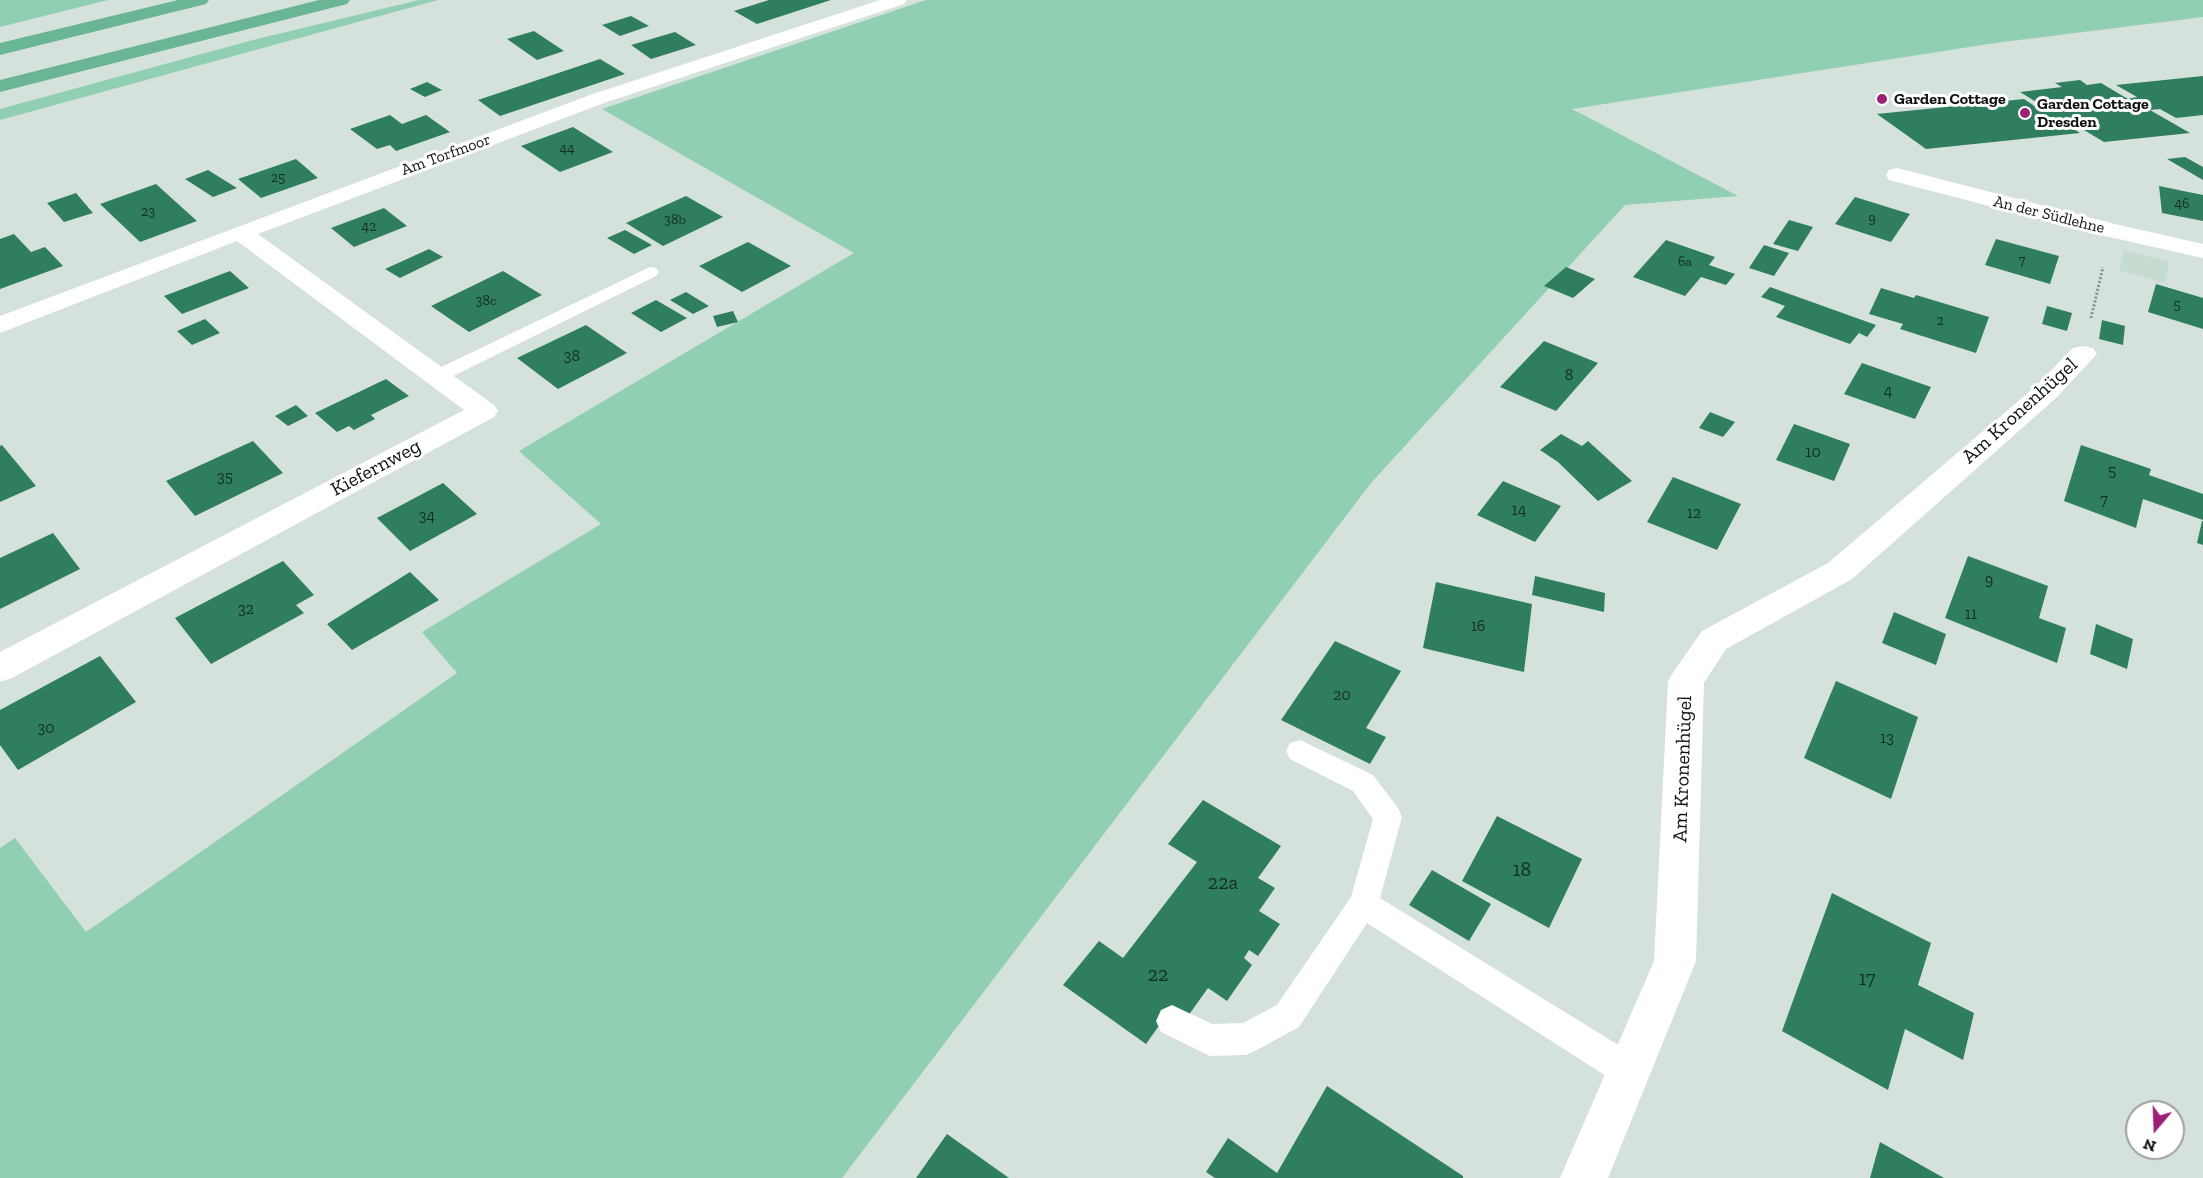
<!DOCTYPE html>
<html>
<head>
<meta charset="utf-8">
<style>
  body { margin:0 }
  #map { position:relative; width:2203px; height:1178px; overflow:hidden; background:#d5e2db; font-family:"Zilla Slab",serif }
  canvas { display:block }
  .north { position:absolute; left:2125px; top:1100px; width:60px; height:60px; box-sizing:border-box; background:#fff; border:2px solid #9ea09f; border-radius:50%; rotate:199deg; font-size:16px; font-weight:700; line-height:24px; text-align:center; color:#0d1210 }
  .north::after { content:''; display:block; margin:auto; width:21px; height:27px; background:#9c2076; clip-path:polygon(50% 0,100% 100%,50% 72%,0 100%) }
</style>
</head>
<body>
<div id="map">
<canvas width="2203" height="1178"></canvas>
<div class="north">N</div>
</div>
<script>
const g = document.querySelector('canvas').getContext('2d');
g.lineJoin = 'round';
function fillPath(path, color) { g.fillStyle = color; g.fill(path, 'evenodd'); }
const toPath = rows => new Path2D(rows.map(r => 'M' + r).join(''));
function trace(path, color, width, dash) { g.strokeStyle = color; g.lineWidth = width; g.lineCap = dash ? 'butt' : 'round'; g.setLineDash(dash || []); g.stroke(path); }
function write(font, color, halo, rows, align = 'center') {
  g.font = font + ' "Zilla Slab",serif'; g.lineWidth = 6; g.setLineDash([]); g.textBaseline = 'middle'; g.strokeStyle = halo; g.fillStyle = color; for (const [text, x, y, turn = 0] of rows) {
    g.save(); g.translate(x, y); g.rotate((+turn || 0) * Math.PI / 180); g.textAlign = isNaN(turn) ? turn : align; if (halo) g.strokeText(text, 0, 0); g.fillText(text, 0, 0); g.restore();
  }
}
const built = toPath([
  [2124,250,2169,262,2165,283,2119,270]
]);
const green = toPath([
  [0,0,108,0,0,27],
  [419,0,438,0,0,120,0,109,253,40],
  [926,0,2203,0,2203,17,1995,43,1572,109,1738,196,1625,205,1371,483,842,1178,0,1178,0,848,15,838,86,932,457,673,422,632,601,524,519,451,854,253,602,109]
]);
const building = toPath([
  [769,0,831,0,757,24,734,11],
  [631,16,649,26,620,36,602,25],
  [534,31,564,51,537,60,507,39],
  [675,32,696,45,651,59,631,45],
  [600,59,625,74,500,116,478,100],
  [2203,76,2203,115,2176,118,2160,109,2150,110,2190,133,2104,142,2069,121,2062,121,2080,133,1926,149,1877,114,2024,99,2042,111,2049,110,2020,92,2062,87,2055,83,2080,80,2087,85,2101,83,2128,99,2137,97,2116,85],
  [427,82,442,90,425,97,410,89],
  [390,115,402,124,426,115,450,132,396,151,390,145,377,149,350,129],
  [573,127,613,152,560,172,521,146],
  [2185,157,2203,167,2203,180,2167,159],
  [296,159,318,178,261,198,238,179],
  [208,170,237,188,213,197,185,179],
  [156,184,197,221,140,242,100,204],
  [2159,186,2203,195,2203,221,2162,213],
  [76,193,93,213,64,222,47,203],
  [686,196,723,217,663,246,626,223],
  [1855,197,1910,214,1891,242,1835,224],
  [384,208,407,226,354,247,331,228],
  [1789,220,1813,227,1798,251,1773,244],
  [625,230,652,245,634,254,607,238],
  [14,234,31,252,45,247,63,266,0,289,0,239],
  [1996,239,2059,256,2050,284,1985,265],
  [1666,240,1715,257,1709,265,1735,274,1726,285,1701,277,1685,296,1633,277],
  [748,242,791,266,742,292,699,266],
  [1764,245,1789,253,1774,276,1749,268],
  [429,249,443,257,400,278,385,269],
  [1566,267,1595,279,1573,298,1544,286],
  [230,271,249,288,182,314,164,296],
  [503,271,542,295,469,332,431,306],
  [2156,284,2203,298,2203,329,2148,312],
  [1770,287,1876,325,1867,337,1859,333,1850,344,1776,317,1785,306,1761,297],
  [1881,288,1914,298,1916,295,1989,317,1976,353,1900,329,1903,324,1869,314],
  [686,292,709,306,693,314,670,300],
  [656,300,687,318,661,332,631,313],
  [2047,306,2072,313,2067,331,2042,324],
  [733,311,738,322,717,327,713,316],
  [205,319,220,333,192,345,177,331],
  [2102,320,2125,326,2123,345,2099,339],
  [586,325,627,353,558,389,517,358],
  [1544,341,1598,363,1556,411,1500,387],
  [1862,363,1931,387,1915,419,1844,394],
  [386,379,409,396,371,415,375,419,354,430,349,426,337,432,315,413],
  [296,405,308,416,288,426,275,416],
  [1710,412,1735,422,1723,437,1699,428],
  [1794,424,1850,444,1834,481,1776,460],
  [1561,434,1582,446,1588,441,1632,481,1598,501,1558,462,1540,450],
  [253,441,283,473,195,516,166,481],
  [2,445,36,486,0,502,0,446],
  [2081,445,2151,469,2149,475,2203,494,2203,520,2143,499,2136,528,2064,501],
  [1673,477,1741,504,1717,550,1647,522],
  [1503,481,1561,506,1535,542,1477,515],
  [443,483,477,514,410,551,377,518],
  [2202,521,2203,521,2203,545,2197,543],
  [53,533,80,569,0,609,0,558],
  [1968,556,2048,586,2039,618,2066,628,2057,663,1945,618],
  [283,561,314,595,296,605,304,613,211,664,175,618],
  [410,572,439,600,352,650,327,624],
  [1535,576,1605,593,1604,612,1532,595],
  [1436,582,1532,604,1524,672,1423,648],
  [1894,612,1946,634,1936,665,1882,643],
  [2096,624,2133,639,2127,669,2090,654],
  [1335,641,1401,671,1366,728,1386,737,1370,764,1281,720],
  [100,656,136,702,18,770,0,745,0,710],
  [1836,681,1918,717,1891,799,1804,758],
  [1203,800,1281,846,1258,878,1275,888,1259,911,1280,924,1258,956,1249,950,1244,958,1252,965,1227,1001,1208,988,1188,1016,1173,1006,1146,1044,1063,985,1099,941,1123,958,1197,862,1168,844],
  [1497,816,1582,859,1549,928,1462,881],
  [1432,870,1491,904,1469,941,1409,905],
  [1832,893,1931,943,1918,985,1974,1013,1963,1060,1905,1029,1888,1090,1782,1031],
  [1327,1086,1463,1176,1463,1178,1215,1178,1206,1172,1228,1138,1277,1173],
  [947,1134,1009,1178,916,1178],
  [1880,1142,1944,1178,1870,1178]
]);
const path = toPath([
  [2091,318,2103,267]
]);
const lane = toPath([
  [650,267,656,268,659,272,656,276,445,380,438,382,431,380,428,376,431,372,650,267],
  [1300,740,1373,775,1398,808,1402,817,1380,898,1641,1059,1645,1071,1641,1083,1629,1087,1617,1083,1367,923,1299,1027,1257,1050,1246,1055,1210,1056,1161,1032,1156,1021,1161,1010,1172,1005,1212,1024,1243,1023,1277,1005,1351,897,1373,819,1353,791,1290,759,1286,751,1290,743,1300,740]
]);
const street = toPath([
  [880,0,907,0,904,4,604,103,258,234,494,405,498,411,494,417,12,678,0,682,0,652,464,410,237,241,0,333,0,316,590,95,880,0],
  [1897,168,2115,224,2203,244,2203,258,2105,236,1889,180,1886,175,1889,170,1897,168],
  [2083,346,2093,348,2097,354,2056,398,1852,579,1726,649,1704,683,1696,961,1608,1178,1560,1178,1654,961,1668,681,1674,671,1702,631,1828,563,2036,386,2073,348,2083,346]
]);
const highway = toPath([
  [178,0,209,0,206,4,0,55,0,43,178,0],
  [319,0,350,0,347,4,0,92,0,80,319,0]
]);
const markers = [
  [1882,99,6,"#9c2076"],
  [2025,113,6,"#9c2076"]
];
const farNumbernames = [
  ["44",567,149],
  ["25",278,178],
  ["46",2182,204],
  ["23",148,212],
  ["9",1872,219],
  ["38b",675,220],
  ["42",369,227],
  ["7",2022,261],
  ["6a",1685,262],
  ["38c",486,301],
  ["5",2177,305],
  ["2",1940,321]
];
const farPoinames = [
  ["Garden Cottage",1894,99],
  ["Garden Cottage",2037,104],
  ["Dresden",2037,122]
];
const farStreetnames = [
  ["Am Torfmoor",446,155,-20],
  ["An der Südlehne",2049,215,14]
];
const numberNames = [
  ["38",572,356],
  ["8",1569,375],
  ["4",1888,391],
  ["10",1813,452],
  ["5",2112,471],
  ["35",225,477],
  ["7",2104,500],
  ["14",1519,510],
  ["12",1694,513],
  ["34",427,516],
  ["9",1989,580],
  ["32",246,609],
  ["11",1971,614],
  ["16",1478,626],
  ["20",1342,695],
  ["30",46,728],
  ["13",1887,738]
];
const streetNames = [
  ["Am Kronenhügel",2020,411,-42],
  ["Kiefernweg",376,468,-28],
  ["Am Kronenhügel",1683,769,-88]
];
const nearNumbernames = [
  ["18",1522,870],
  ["22a",1223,883],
  ["22",1158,975],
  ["17",1867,979]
];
fillPath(built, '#c5dbd0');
fillPath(green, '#90cfb1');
fillPath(building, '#2f7f5f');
trace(path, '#86908b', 3, [2, 2]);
fillPath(lane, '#fff');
fillPath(street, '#fff');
fillPath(highway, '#6ab694');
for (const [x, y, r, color] of markers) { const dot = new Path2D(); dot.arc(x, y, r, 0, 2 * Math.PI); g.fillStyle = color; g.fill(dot); trace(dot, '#fff', 2); }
write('14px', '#162d24', null, farNumbernames);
write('bold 16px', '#0d1210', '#fff', farPoinames, 'left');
write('16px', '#0d1210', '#fff', farStreetnames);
write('16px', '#162d24', null, numberNames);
write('20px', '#0d1210', '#fff', streetNames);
write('20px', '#162d24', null, nearNumbernames);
</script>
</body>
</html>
